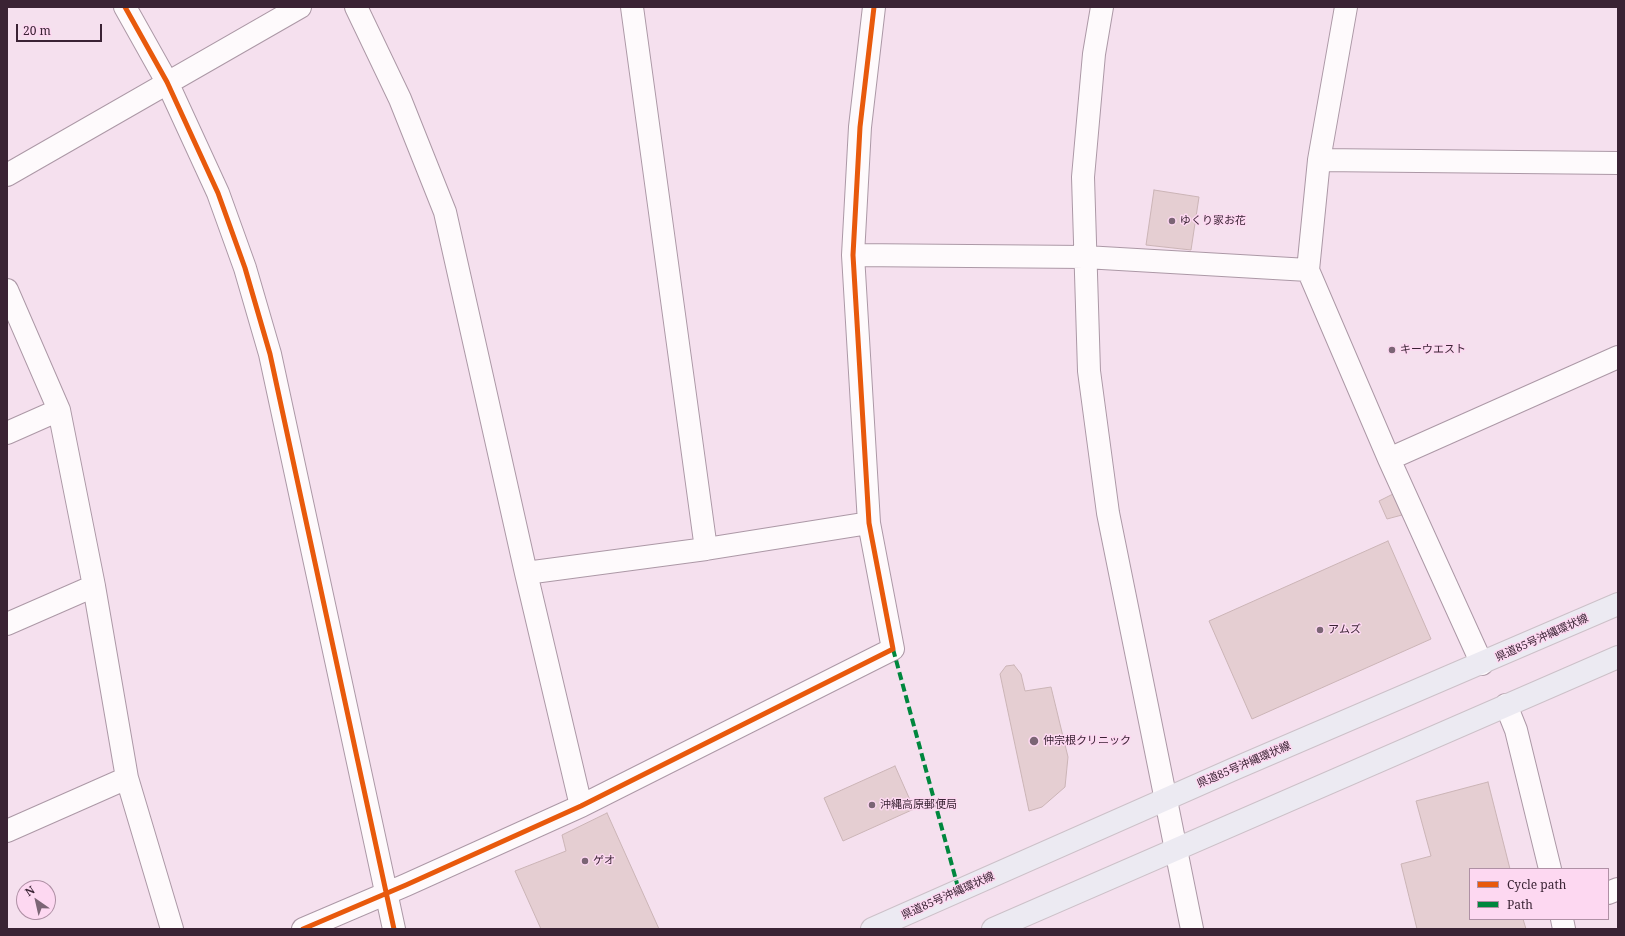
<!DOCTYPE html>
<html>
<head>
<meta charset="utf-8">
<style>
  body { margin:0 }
  #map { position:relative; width:1625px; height:936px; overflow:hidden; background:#f5e0ee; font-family:"Noto Serif",serif }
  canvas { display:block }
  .frame { position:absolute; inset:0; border:8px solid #3a2334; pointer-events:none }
  .legend { position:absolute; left:1469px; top:868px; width:140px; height:52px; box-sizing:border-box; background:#fdd8f1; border:1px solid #af90a5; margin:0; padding:5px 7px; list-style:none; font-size:12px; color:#3a2334 }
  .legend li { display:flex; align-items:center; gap:8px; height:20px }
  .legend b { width:20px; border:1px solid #af90a5 }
  .north { position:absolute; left:16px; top:880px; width:40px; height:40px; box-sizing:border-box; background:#fdd8f1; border:1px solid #af90a5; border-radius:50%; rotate:326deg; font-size:11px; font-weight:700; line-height:16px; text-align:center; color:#3a2334 }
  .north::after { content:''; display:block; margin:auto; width:14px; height:18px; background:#7b6575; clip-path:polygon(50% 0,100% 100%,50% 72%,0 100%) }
  .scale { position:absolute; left:16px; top:24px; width:86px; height:18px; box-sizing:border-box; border:2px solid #3a2334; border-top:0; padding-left:5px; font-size:12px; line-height:14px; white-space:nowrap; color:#3a2334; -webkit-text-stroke:3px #fdd8f1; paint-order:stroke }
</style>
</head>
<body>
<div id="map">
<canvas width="1625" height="936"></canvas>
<div class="frame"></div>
<ul class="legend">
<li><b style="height:5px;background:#e8590c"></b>Cycle path</li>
<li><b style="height:5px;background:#00873e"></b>Path</li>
</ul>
<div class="north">N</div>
<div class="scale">20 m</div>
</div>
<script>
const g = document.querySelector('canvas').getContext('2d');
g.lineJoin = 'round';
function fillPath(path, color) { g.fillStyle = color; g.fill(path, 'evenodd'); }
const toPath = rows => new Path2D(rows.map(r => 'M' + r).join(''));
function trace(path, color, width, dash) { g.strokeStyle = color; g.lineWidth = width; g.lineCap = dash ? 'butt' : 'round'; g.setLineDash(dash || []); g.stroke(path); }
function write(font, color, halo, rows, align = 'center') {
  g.font = font + ' "Noto Serif","Noto Sans JP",serif'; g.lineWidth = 3; g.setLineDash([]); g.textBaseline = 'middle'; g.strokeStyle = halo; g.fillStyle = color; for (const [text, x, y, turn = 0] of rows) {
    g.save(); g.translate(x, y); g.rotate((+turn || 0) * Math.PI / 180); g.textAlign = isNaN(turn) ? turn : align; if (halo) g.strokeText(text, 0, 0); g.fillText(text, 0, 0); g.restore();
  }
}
const building = toPath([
  [1154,190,1199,197,1191,250,1146,245,1154,190],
  [1393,494,1402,515,1387,519,1379,501,1393,494],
  [1388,541,1431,639,1252,719,1209,621,1388,541],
  [1014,665,1021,674,1025,691,1051,687,1068,757,1065,787,1042,807,1029,811,1000,674,1006,666,1014,665],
  [895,766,914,809,843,841,824,798,895,766],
  [1488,782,1510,869,1470,869,1470,919,1523,919,1526,929,1417,929,1401,864,1431,856,1416,801,1488,782],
  [607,813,659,929,541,929,515,871,566,851,562,835,607,813]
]);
const minor = toPath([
  [125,7,167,82,218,193,245,268,270,354,394,929],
  [356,7,400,99,445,212,526,573,581,806],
  [632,7,706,549],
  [1102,7,1094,54,1083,177,1089,371,1108,513,1192,929],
  [1346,7,1319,160,1308,270,1389,459,1482,664],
  [1319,160,1618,163],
  [7,175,300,7],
  [853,255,1085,257,1308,270],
  [7,290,59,410,94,586,127,778,172,929],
  [7,433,59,410],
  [1389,459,1618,357],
  [526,573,706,549,869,523],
  [7,624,94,586],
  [1506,705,1516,730,1550,869],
  [7,831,127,778],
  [1608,893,1618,889],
  [1562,919,1564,929],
  [303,929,406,885,581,806,893,649,869,523,853,255,860,127,874,7]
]);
const major = toPath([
  [872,929,1234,769,1618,604],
  [993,929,1618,657]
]);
const quiet = toPath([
  [893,649,959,891]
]);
const cycleway = toPath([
  [125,7,167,82,218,193,245,268,270,354,394,929],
  [303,929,406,885,581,806,893,649,869,523,853,255,860,127,874,7]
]);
const markers = [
  [1172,221,4,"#7b6575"],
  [1392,350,4,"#7b6575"],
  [1320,630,4,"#7b6575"],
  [1034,741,5,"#7b6575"],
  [872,805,4,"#7b6575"],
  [585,861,4,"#7b6575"]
];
const poiNames = [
  ["ゆくり家お花",1180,221],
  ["キーウエスト",1400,350],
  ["アムズ",1328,630],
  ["仲宗根クリニック",1043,741],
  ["沖縄高原郵便局",880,805],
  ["ゲオ",593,861]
];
const streetNames = [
  ["県道85号沖縄環状線",1542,638,-24],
  ["県道85号沖縄環状線",1244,765,-23],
  ["県道85号沖縄環状線",948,896,-24]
];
fillPath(building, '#e5ced2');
trace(building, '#cbb4b6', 1);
trace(minor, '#ac98a6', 24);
trace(major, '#ccc0c8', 24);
trace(minor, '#fefafc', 22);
trace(major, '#eceaf2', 22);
trace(quiet, '#00873e', 4, [8, 4]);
trace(cycleway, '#e8590c', 5);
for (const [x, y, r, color] of markers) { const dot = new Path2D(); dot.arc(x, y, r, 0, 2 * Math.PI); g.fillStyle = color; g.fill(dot); trace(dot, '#fdd8f1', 1.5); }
write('11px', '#3a2334', '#fdd8f1', poiNames, 'left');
write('11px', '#3a2334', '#fdd8f1', streetNames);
</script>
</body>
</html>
